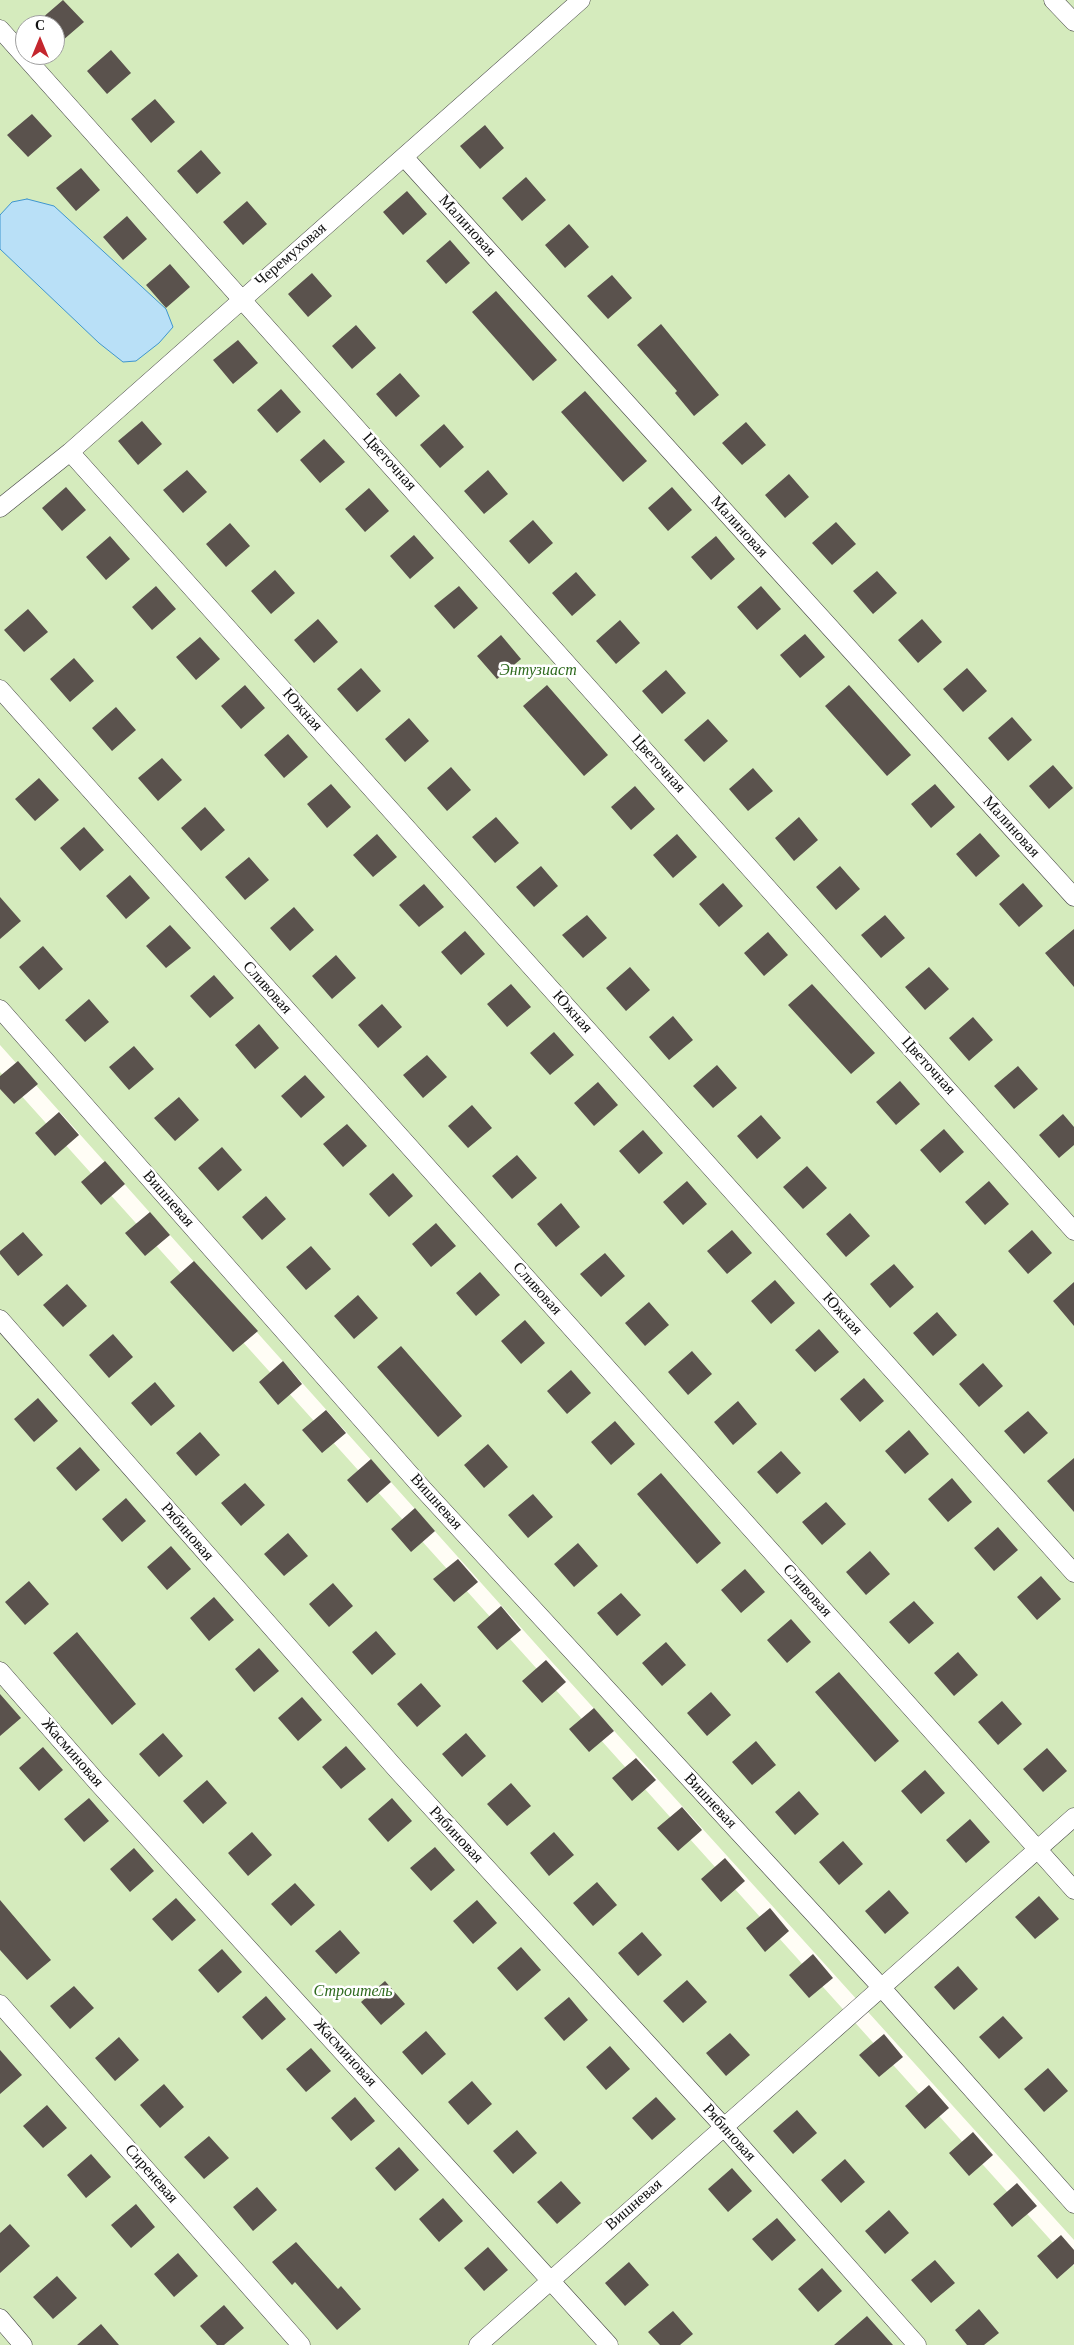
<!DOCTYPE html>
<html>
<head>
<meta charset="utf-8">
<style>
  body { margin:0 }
  #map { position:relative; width:1074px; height:2345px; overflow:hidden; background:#fffdf5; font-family:Georgia,serif }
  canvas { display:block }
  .north { position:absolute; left:15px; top:15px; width:50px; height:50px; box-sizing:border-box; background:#fff; border:1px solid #a0a0a0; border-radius:50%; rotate:0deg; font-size:14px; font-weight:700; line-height:20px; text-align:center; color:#111 }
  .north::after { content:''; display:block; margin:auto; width:18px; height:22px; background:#c4262e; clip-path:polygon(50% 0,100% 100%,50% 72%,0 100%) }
</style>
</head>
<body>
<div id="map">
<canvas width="1074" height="2345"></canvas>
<div class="north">С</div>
</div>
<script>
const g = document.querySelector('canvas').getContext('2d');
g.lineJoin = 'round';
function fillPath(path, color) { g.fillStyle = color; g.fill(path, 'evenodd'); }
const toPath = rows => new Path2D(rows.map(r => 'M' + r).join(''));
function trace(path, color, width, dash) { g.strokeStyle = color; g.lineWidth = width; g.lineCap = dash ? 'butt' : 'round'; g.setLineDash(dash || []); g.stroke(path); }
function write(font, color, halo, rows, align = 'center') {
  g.font = font + ' Georgia,serif'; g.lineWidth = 5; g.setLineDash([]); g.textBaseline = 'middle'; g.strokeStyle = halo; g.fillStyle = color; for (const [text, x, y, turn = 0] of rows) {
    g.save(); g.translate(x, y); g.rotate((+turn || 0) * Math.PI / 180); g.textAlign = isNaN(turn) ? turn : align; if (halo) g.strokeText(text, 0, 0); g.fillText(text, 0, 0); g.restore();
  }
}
const green = toPath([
  [0,0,1074,0,1074,2240,542,1651,0,1045],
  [25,25,55,25,55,55,25,55],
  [0,1072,1074,2266,1074,2345,0,2345]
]);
const water = toPath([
  [27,199,54,206,166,309,173,327,159,343,136,361,123,362,99,343,0,249,0,215,12,202,27,199]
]);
const building = toPath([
  [63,0,84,22,55,47,55,25,34,25],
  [111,50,131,73,107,94,87,71],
  [155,99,175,122,151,143,131,119],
  [32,114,52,136,28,157,7,135],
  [485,125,504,148,480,169,460,146],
  [201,150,221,173,197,194,177,171],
  [81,168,100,190,76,211,56,188],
  [526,177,546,200,522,221,502,198],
  [407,191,427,214,403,235,383,212],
  [247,201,267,224,243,245,223,222],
  [127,216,147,239,123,260,103,237],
  [569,224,589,247,565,268,545,245],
  [450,240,470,263,446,284,426,261],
  [170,264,190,287,166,308,146,285],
  [312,273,332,296,308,317,288,294],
  [612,275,632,298,608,319,587,296],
  [496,291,557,360,533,381,472,312],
  [661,324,719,395,694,416,675,393,677,391,637,345],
  [356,325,376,348,352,369,332,346],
  [238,340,258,363,233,384,213,360],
  [400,373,420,396,396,417,376,394],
  [281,389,301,412,277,433,257,410],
  [585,391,647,461,623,482,561,412],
  [142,421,162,444,138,465,118,441],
  [746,422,766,445,742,465,722,443],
  [444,424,464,447,440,468,420,445],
  [324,439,345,462,320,483,300,460],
  [187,470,207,492,183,513,163,490],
  [488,470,508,494,484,514,464,491],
  [789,474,809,497,785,518,765,495],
  [66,487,86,510,62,531,42,508],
  [672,487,692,510,668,531,648,508],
  [369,488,389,511,365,532,345,509],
  [533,520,553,543,529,564,509,541],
  [836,522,856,544,832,565,812,543],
  [230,523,250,546,226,567,206,544],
  [414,535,434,558,410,579,390,556],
  [110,536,130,559,106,580,86,557],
  [716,536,735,559,711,580,691,557],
  [275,570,295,593,271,614,251,591],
  [877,571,897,593,873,614,853,591],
  [576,572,596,595,572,616,552,593],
  [156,586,176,609,152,630,132,607],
  [459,586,478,608,454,629,434,606],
  [761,586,781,609,757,630,737,607],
  [28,609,48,632,24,652,4,630],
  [318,619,338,642,314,663,294,640],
  [922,619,942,642,918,663,898,640],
  [620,620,640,643,616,664,596,641],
  [805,634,825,657,800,678,780,655],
  [501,635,521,659,497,679,477,656],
  [200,637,220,659,196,680,176,657],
  [74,658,94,681,70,702,50,679],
  [361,668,381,691,357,712,337,689],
  [967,668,987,691,963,712,943,689],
  [666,670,686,693,662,714,642,691],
  [245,685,265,708,241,729,221,706],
  [547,685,608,755,584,776,523,706],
  [849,685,911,755,887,776,825,706],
  [116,707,136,730,112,751,92,728],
  [1012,717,1032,740,1008,761,988,738],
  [409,718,429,741,405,762,385,739],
  [708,719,728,741,704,762,684,740],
  [288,734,308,757,284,778,264,755],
  [162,758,182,780,158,801,138,778],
  [1053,765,1073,788,1049,809,1029,786],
  [451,767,471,790,447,811,427,788],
  [753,768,773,791,748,811,729,789],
  [39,778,59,800,35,821,15,799],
  [331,784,351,807,327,828,307,804],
  [935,784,955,807,931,828,911,804],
  [635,786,655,809,631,830,611,807],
  [205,807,225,830,201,851,181,828],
  [496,817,519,843,495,863,472,837],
  [799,817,818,840,794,861,775,838],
  [84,827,104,850,80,871,60,848],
  [980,833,1000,856,976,877,956,854],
  [377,834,397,857,373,877,353,855],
  [677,834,697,857,673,878,653,855],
  [249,857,269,880,245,900,225,877],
  [541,866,558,886,534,907,516,887],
  [840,866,860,889,836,910,816,887],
  [130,875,150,898,126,919,106,896],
  [723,883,743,906,719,927,699,904],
  [1023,883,1043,906,1019,927,999,904],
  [424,884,444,907,419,927,399,905],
  [0,897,21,921,0,939],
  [294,907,314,930,290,951,270,928],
  [587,915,607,938,583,958,562,935],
  [885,915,905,938,881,958,861,935],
  [170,925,191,948,166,968,146,946],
  [1074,929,1074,987,1045,953],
  [465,931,485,954,461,975,441,952],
  [768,932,788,955,764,976,744,953],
  [43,946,63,969,39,990,19,967],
  [336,955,356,978,332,999,312,976],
  [630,967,650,990,626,1011,606,988],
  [929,967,949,989,925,1010,905,987],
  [214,975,234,998,210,1018,190,996],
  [511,984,531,1007,507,1027,487,1004],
  [812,984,875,1053,851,1074,788,1005],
  [89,999,109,1022,85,1042,65,1020],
  [382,1004,402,1027,378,1048,358,1025],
  [673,1016,693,1040,669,1060,649,1037],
  [973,1017,993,1040,969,1061,949,1038],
  [259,1024,279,1048,255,1069,235,1045],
  [554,1032,574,1055,550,1075,530,1053],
  [134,1046,154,1069,129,1090,109,1067],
  [427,1055,447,1077,423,1098,403,1075],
  [18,1061,38,1084,14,1104,0,1089,0,1076],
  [717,1065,737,1088,713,1108,693,1086],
  [1018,1066,1038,1089,1014,1109,994,1086],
  [305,1075,325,1097,301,1118,281,1096],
  [900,1081,920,1104,896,1125,876,1102],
  [598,1082,618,1105,594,1126,574,1103],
  [179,1097,199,1120,175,1141,154,1118],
  [472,1105,492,1128,468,1148,448,1126],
  [59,1112,79,1135,55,1156,35,1133],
  [1063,1114,1074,1127,1074,1145,1059,1158,1039,1135],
  [761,1115,781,1138,757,1159,737,1136],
  [347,1124,367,1146,343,1167,323,1144],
  [944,1129,964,1152,940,1173,920,1150],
  [643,1130,663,1153,639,1174,619,1151],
  [222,1147,242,1170,218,1191,198,1168],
  [517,1155,537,1178,512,1199,492,1176],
  [105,1161,125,1184,101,1205,81,1182],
  [807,1166,827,1188,803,1209,783,1187],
  [393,1173,413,1196,389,1217,369,1194],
  [687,1181,707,1204,683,1225,663,1202],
  [989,1181,1009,1204,985,1225,965,1202],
  [266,1196,286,1219,262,1240,242,1217],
  [561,1203,580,1227,556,1247,537,1224],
  [150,1212,170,1235,145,1256,125,1233],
  [850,1213,870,1236,846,1257,826,1234],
  [436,1223,456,1246,431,1267,412,1244],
  [732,1230,752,1253,727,1274,707,1251],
  [1032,1230,1052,1253,1028,1274,1008,1251],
  [23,1232,43,1255,18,1276,0,1254,0,1251],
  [311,1246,331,1269,306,1290,286,1267],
  [605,1253,625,1276,601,1297,580,1274],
  [194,1261,258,1331,233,1352,170,1282],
  [894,1264,914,1287,890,1308,870,1284],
  [480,1272,500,1295,476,1316,456,1293],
  [775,1280,795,1303,771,1324,751,1301],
  [1074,1282,1074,1326,1053,1301],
  [67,1284,87,1306,63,1327,43,1305],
  [358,1295,378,1318,354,1339,334,1316],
  [649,1302,669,1325,645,1346,625,1323],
  [937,1312,957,1335,933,1356,913,1333],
  [525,1320,545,1343,521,1364,501,1341],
  [819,1329,839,1352,815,1372,795,1350],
  [113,1334,133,1357,109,1378,89,1355],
  [401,1346,462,1416,438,1437,377,1367],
  [692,1351,712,1374,688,1395,668,1372],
  [283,1361,302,1384,278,1405,259,1382],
  [983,1363,1003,1386,979,1407,959,1384],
  [571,1370,591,1393,567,1414,547,1391],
  [864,1378,884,1401,860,1422,840,1399],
  [155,1382,175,1406,151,1426,131,1403],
  [38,1398,58,1421,34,1442,14,1419],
  [738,1401,757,1424,733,1445,714,1422],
  [326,1410,346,1433,322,1453,302,1430],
  [1028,1411,1048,1433,1024,1454,1004,1431],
  [615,1421,635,1444,611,1465,591,1442],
  [909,1430,929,1454,905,1474,885,1451],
  [200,1432,220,1455,196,1476,176,1453],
  [488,1444,508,1467,484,1488,464,1465],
  [80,1447,100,1470,76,1491,56,1468],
  [781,1451,801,1473,777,1494,757,1472],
  [1074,1458,1074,1512,1047,1481],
  [371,1459,391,1482,367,1503,347,1480],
  [661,1473,721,1543,697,1564,637,1494],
  [952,1478,972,1502,948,1522,928,1499],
  [245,1483,265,1505,241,1526,221,1503],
  [533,1494,553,1517,528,1538,508,1515],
  [126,1498,146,1521,122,1542,102,1519],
  [826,1502,846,1524,822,1545,802,1522],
  [415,1508,435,1531,411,1552,391,1529],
  [998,1527,1018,1550,994,1571,974,1548],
  [288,1533,308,1556,284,1576,264,1554],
  [578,1543,598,1566,574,1587,554,1564],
  [171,1546,191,1569,167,1590,147,1567],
  [870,1551,890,1574,866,1595,846,1572],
  [458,1559,478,1582,454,1602,433,1579],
  [745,1569,765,1592,741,1613,721,1590],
  [1041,1576,1061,1599,1037,1620,1017,1597],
  [29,1581,49,1604,25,1625,5,1602],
  [333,1583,353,1606,329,1627,309,1604],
  [621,1593,641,1615,617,1636,597,1613],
  [214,1597,234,1620,209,1641,190,1618],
  [914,1601,934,1623,909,1644,889,1622],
  [501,1606,521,1630,497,1650,477,1627],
  [791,1619,811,1642,787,1663,767,1640],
  [376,1631,396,1654,372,1675,352,1652],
  [77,1632,136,1704,112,1725,53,1653],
  [666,1642,686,1665,662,1686,642,1663],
  [259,1648,279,1671,254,1692,235,1669],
  [958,1652,978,1675,954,1696,934,1673],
  [546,1660,566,1682,542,1703,522,1681],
  [839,1672,899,1741,875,1762,815,1692],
  [421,1683,441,1706,417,1727,397,1704],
  [711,1692,731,1715,707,1736,687,1713],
  [0,1694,21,1718,0,1736],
  [302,1697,322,1720,298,1741,278,1718],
  [1002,1701,1022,1724,998,1745,978,1722],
  [594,1708,614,1731,589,1752,569,1729],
  [163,1733,183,1756,159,1777,139,1754],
  [466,1733,486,1756,462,1777,442,1754],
  [756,1741,776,1765,752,1785,732,1762],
  [346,1746,366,1769,341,1789,322,1767],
  [43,1747,63,1770,39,1791,19,1768],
  [1047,1748,1067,1771,1043,1792,1023,1769],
  [636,1758,656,1780,632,1801,612,1778],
  [925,1770,945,1793,921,1814,901,1791],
  [207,1780,227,1803,203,1824,183,1801],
  [511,1783,531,1806,507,1826,487,1804],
  [799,1791,819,1814,795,1835,775,1812],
  [89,1798,109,1821,84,1842,64,1819],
  [392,1798,412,1821,388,1842,368,1819],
  [682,1807,702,1830,678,1851,657,1828],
  [970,1819,990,1842,966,1863,946,1840],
  [252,1832,272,1855,248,1876,228,1853],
  [554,1832,574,1855,549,1876,530,1853],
  [843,1841,863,1864,839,1885,819,1862],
  [435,1847,455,1870,431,1891,410,1868],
  [134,1848,154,1871,130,1892,110,1869],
  [725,1858,745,1881,721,1902,701,1879],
  [597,1882,617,1905,593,1926,573,1903],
  [295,1883,315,1905,291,1926,271,1904],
  [889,1890,909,1913,885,1934,865,1911],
  [1039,1896,1059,1919,1035,1939,1015,1917],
  [176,1898,196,1920,172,1941,152,1919],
  [0,1900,51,1960,27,1980,0,1950],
  [477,1900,497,1923,473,1944,453,1921],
  [770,1908,789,1931,765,1952,746,1928],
  [340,1930,360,1953,336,1974,315,1951],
  [642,1932,662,1955,638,1976,618,1953],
  [521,1947,541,1970,517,1991,497,1968],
  [222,1949,242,1972,218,1993,198,1970],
  [813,1954,833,1978,809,1998,789,1975],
  [958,1966,978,1989,954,2010,934,1987],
  [687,1980,707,2002,683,2023,663,2001],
  [385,1981,405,2004,381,2025,361,2002],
  [74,1986,94,2008,70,2029,50,2006],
  [266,1996,286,2019,262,2040,242,2017],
  [569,1997,588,2020,564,2041,544,2018],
  [1003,2016,1023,2038,999,2059,979,2037],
  [426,2031,446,2054,422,2075,402,2052],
  [730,2033,750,2055,726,2076,706,2053],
  [884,2034,903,2057,879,2077,859,2055],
  [119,2037,139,2060,115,2081,95,2058],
  [610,2046,630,2069,606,2090,586,2067],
  [311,2048,331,2071,306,2092,286,2069],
  [0,2050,22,2075,0,2094],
  [1048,2068,1068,2091,1044,2112,1024,2089],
  [472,2081,492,2104,468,2125,448,2102],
  [164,2084,184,2107,160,2128,140,2105],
  [929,2085,949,2108,925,2129,905,2106],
  [355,2097,375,2121,351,2141,331,2118],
  [656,2097,676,2119,652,2140,632,2118],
  [47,2105,67,2128,43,2148,23,2126],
  [797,2110,817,2133,793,2154,773,2131],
  [517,2130,537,2153,513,2174,493,2151],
  [973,2132,993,2155,969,2176,949,2153],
  [209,2136,229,2158,204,2179,184,2157],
  [399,2147,419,2170,395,2191,375,2168],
  [91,2154,111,2177,86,2198,67,2175],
  [845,2159,865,2182,841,2203,821,2180],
  [732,2168,752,2191,728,2212,708,2189],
  [561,2181,581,2203,557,2224,537,2202],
  [1017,2183,1037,2206,1012,2227,993,2204],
  [257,2187,277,2210,253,2231,233,2207],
  [443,2198,463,2221,439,2242,419,2219],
  [136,2204,155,2227,131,2248,111,2225],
  [889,2210,909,2233,885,2254,865,2231],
  [777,2218,796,2240,772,2261,752,2239],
  [10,2224,30,2246,0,2273,0,2233],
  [1061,2235,1074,2250,1074,2264,1057,2279,1037,2256],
  [296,2242,338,2289,341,2286,361,2309,337,2330,295,2282,292,2285,272,2262],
  [488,2247,508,2270,484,2291,464,2268],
  [178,2253,198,2276,174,2297,154,2274],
  [935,2260,955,2283,931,2303,911,2280],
  [629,2262,649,2285,625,2306,605,2283],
  [822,2268,842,2291,818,2312,798,2289],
  [57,2276,77,2298,53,2319,33,2297],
  [224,2305,244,2328,224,2345,217,2345,200,2326],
  [979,2309,999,2333,984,2345,967,2345,955,2330],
  [673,2311,693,2334,680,2345,660,2345,648,2332],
  [867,2316,893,2345,834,2345],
  [101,2324,119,2345,77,2345]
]);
const minor = toPath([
  [1053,0,1074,22],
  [0,29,1074,1231],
  [404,157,1074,897],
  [70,452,1074,1573],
  [0,508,70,452,581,0],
  [0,689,1074,1890],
  [0,1009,423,1489,881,1987,1074,2204],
  [0,1319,397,1770,723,2126,917,2345],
  [0,1671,97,1782,609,2345],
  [0,2004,301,2345],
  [0,2318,23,2345],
  [478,2345,1074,1817]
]);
const streetNames = [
  ["Малиновая",467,226,48],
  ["Черемуховая",291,255,-41],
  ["Цветочная",389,462,48],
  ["Малиновая",739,527,48],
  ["Южная",302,710,48],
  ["Цветочная",658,764,48],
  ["Малиновая",1011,827,48],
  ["Сливовая",267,988,48],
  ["Южная",572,1012,48],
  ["Цветочная",928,1066,48],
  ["Вишневая",168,1199,49],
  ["Сливовая",537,1289,48],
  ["Южная",842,1314,48],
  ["Вишневая",436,1502,48],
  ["Рябиновая",187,1532,49],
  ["Сливовая",807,1591,48],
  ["Жасминовая",72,1753,49],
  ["Вишневая",710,1801,47],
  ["Рябиновая",456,1835,47],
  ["Жасминовая",345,2053,48],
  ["Рябиновая",729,2133,48],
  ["Сиреневая",151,2174,49],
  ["Вишневая",634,2205,-41]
];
const parkNames = [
  ["Энтузиаст",538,671],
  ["Строитель",353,1992]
];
fillPath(green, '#d5ebbd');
fillPath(water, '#b9e0f7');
trace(water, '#3f96cf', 1);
fillPath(building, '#5a524d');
trace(minor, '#444', 19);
trace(minor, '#fff', 18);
write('16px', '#111', '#fff', streetNames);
write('italic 16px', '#2f6b1f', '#fff', parkNames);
</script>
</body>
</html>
